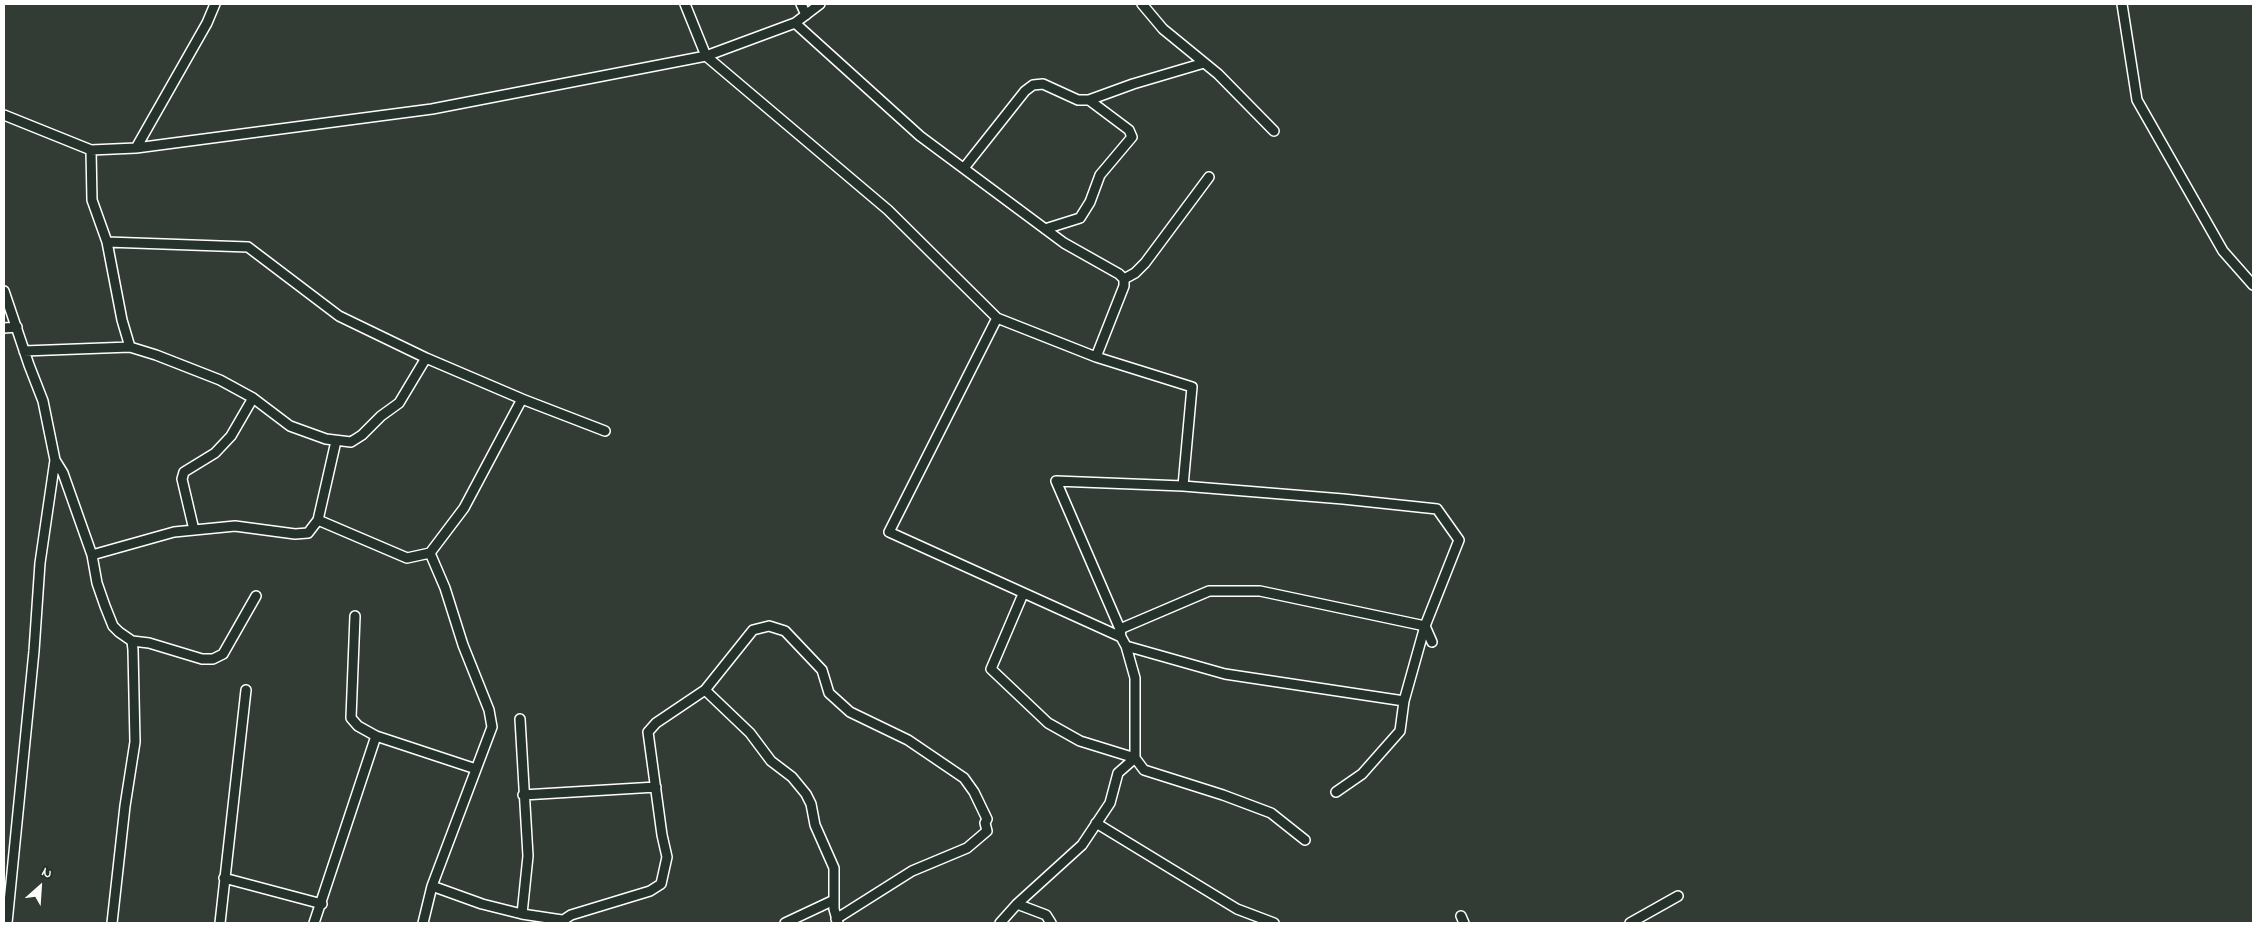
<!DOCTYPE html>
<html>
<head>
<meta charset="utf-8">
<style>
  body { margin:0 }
  #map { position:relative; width:2257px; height:927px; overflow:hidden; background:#333b35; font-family:"Indie Flower",sans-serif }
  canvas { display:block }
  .frame { position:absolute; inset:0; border:5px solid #fff; pointer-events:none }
  .north { position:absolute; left:15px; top:862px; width:50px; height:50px; -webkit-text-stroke:4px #26332d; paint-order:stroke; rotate:26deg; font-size:14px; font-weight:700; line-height:20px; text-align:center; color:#fff }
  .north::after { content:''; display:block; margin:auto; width:18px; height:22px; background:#fff; clip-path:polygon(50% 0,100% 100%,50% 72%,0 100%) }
</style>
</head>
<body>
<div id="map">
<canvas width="2257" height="927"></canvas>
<div class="frame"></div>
<div class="north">N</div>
</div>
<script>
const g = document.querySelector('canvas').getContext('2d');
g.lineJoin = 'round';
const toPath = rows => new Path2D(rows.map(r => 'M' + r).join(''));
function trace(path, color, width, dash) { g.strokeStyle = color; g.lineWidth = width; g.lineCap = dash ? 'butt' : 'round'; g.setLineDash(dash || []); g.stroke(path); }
const minor = toPath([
  [685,4,706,56,888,210,997,318,1096,357],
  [801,4,806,15],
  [1142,4,1163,29,1218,74,1274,131],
  [2122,4,2137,100,2223,251,2253,285],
  [795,23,920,136,1064,243,1119,274,1124,279,1124,286,1096,357,1192,387,1183,486],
  [4,115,91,150,136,148,432,109,706,56,795,23,820,4],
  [136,148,207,23,215,4],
  [91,150,92,200,107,242,122,320,130,347],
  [964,168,1025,91,1033,85,1043,84,1078,100,1089,100,1133,84,1204,63],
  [1045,229,1080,218,1090,202,1100,175,1132,137,1129,130,1089,100],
  [107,242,248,247,339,316,426,358,522,399,605,431],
  [1124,279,1135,273,1145,263,1209,177],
  [4,291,29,365,43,401,55,460,40,563,34,651,7,923],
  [997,318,889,532,1121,637],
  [4,328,17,327],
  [24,351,130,347,156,355,220,380,253,398,290,426,326,439,351,442,362,435,381,416,399,403,426,358],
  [55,460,63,473,92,555,97,583,105,606,113,626,119,632,132,641,133,650,135,742,125,806,112,923],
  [318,520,407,558,430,553,464,508,522,399],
  [194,530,182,479,184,472,215,453,231,436,253,398],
  [92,555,174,532,235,526,295,534,308,533,318,520,336,441],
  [1023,594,991,669,1048,723,1080,741,1135,758,1144,770,1223,795,1271,813,1305,840],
  [355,616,351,718,358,726,376,736,476,769],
  [1120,629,1209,591,1260,591,1425,626,1432,642],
  [132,641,149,643,202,659,213,659,223,654,256,596],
  [1126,646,1225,674,1404,701],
  [705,690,750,733,771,761,792,777,806,794,811,804,815,825,834,868,834,909,838,923],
  [520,719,528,856,522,914],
  [523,795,656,787],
  [1096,823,1237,909,1274,923],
  [224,878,322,904],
  [432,886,482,904,522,914,562,920],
  [1017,904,1046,915,1051,923],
  [1461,916,1464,923],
  [220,923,246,690],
  [314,923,376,736],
  [423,923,432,886,492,727,489,710,463,645,445,588,430,553],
  [559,923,571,915,650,891,661,884,667,857,662,835,648,732,656,723,705,690,753,630,769,626,785,631,822,670,829,693,850,712,908,740,964,778,974,792,987,819,985,823,987,831,967,848,912,871,836,919],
  [785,923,834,900],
  [1000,923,1017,904,1082,845,1110,803,1118,773,1135,758,1135,678,1126,646,1121,637,1120,629,1056,481,1183,486,1343,499,1437,509,1459,540,1425,626,1404,701,1400,731,1362,774,1336,792],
  [1630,923,1678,896]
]);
trace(minor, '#fff', 12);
trace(minor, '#26332d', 9);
</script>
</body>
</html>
